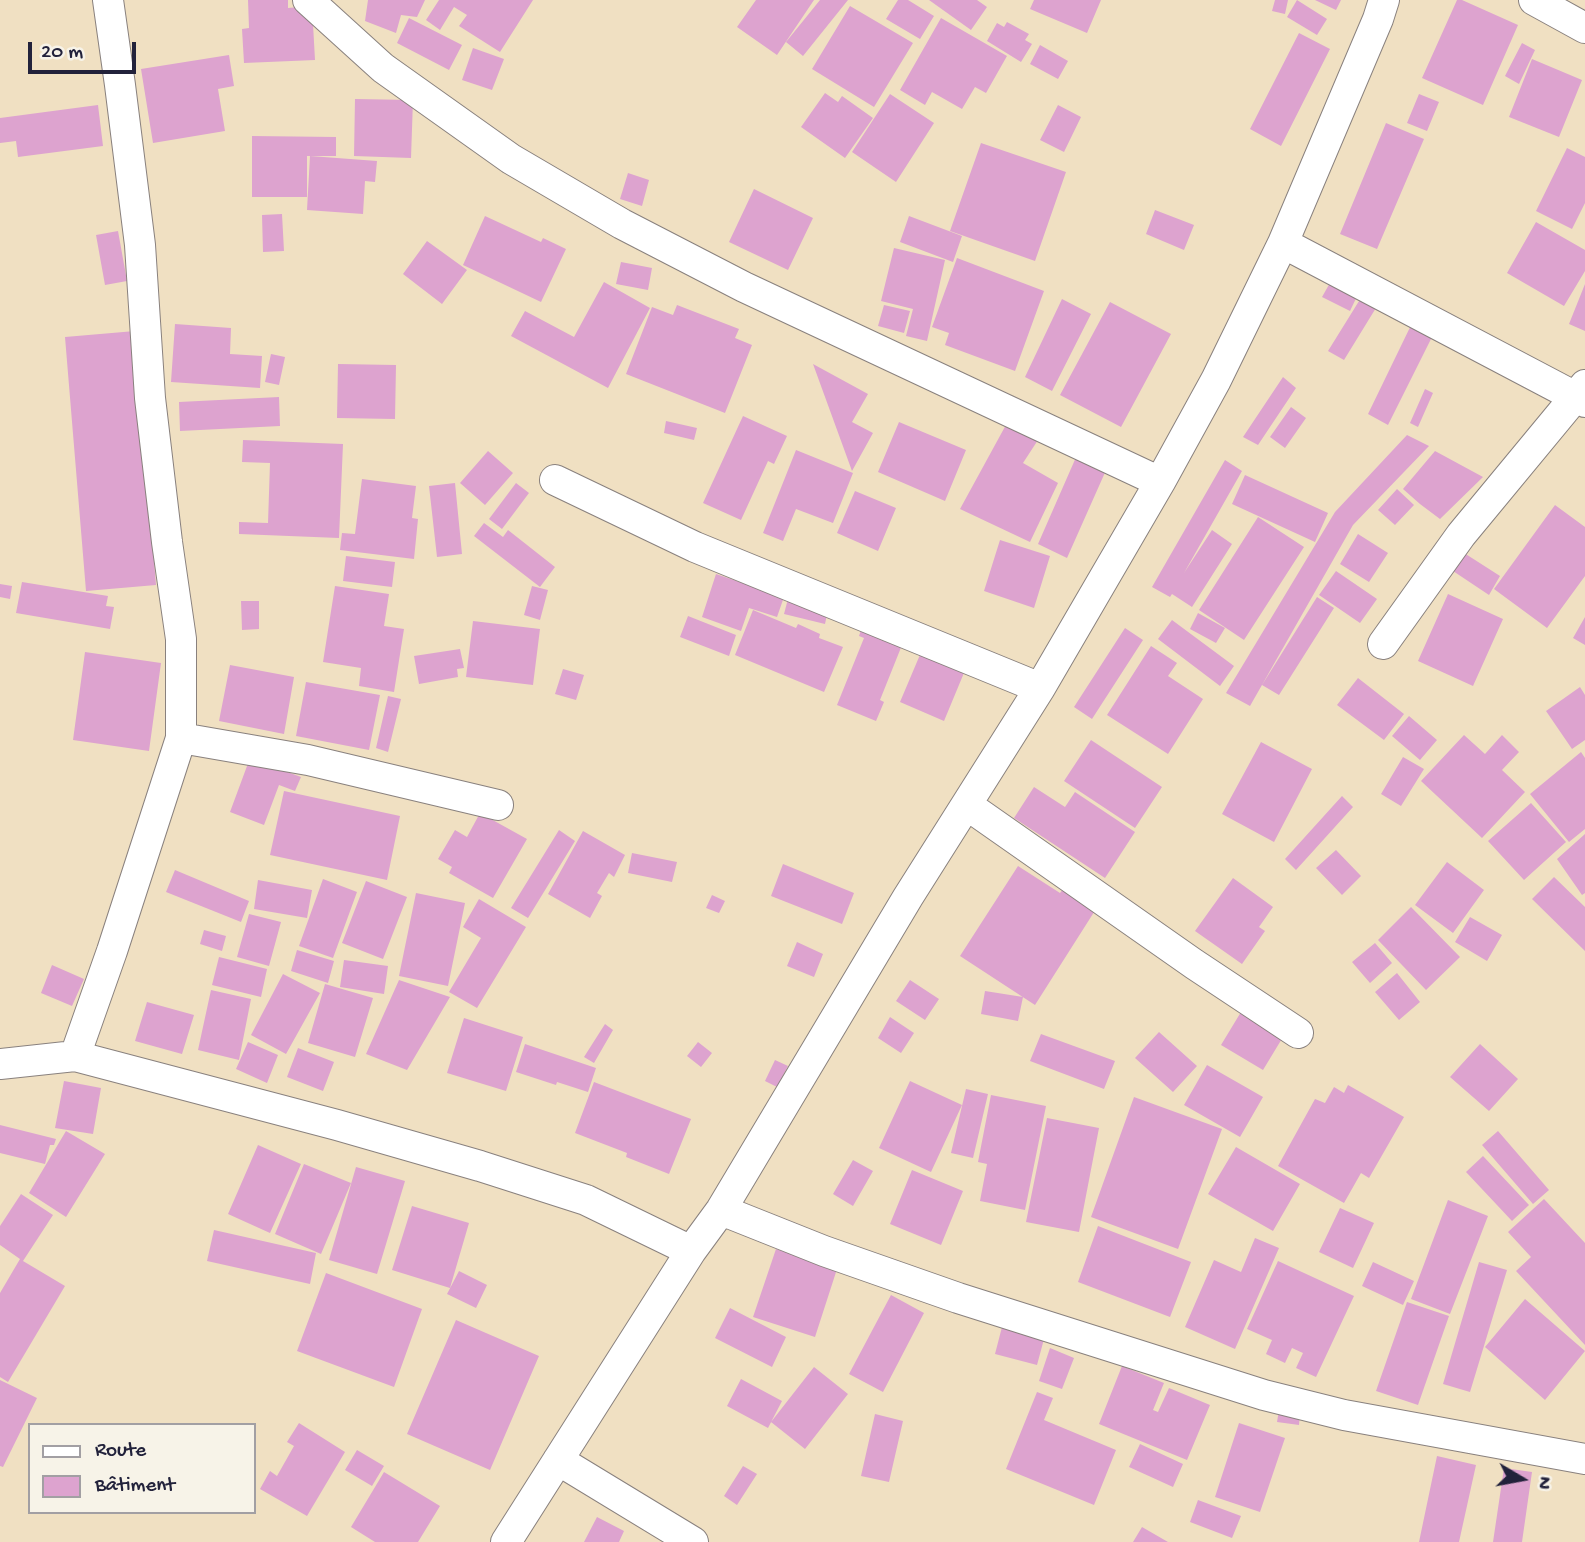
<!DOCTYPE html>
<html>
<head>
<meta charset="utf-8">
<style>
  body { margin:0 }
  #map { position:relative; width:1585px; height:1542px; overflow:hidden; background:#f0e0c2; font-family:"Gochi Hand",sans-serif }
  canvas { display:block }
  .legend { position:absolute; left:28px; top:1423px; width:228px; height:91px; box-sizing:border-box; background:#f7f3e8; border:2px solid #a29fa3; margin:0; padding:9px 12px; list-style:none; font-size:21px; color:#22223b }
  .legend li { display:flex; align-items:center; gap:14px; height:35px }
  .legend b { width:35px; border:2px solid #a29fa3 }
  .north { position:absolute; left:1487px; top:1444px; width:70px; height:70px; -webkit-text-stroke:5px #f7f3e8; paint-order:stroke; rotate:100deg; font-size:19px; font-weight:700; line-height:28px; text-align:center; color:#22223b }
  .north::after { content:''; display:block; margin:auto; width:24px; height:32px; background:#22223b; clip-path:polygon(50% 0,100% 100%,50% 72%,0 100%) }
  .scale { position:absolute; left:28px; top:42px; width:108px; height:32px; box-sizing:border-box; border:4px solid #22223b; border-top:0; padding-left:9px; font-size:21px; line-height:24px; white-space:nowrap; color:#22223b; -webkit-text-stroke:5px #f7f3e8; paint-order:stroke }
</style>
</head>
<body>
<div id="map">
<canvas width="1585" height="1542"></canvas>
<ul class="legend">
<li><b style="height:9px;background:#fff"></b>Route</li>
<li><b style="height:19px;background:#dda3cf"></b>Bâtiment</li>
</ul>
<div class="north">N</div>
<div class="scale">20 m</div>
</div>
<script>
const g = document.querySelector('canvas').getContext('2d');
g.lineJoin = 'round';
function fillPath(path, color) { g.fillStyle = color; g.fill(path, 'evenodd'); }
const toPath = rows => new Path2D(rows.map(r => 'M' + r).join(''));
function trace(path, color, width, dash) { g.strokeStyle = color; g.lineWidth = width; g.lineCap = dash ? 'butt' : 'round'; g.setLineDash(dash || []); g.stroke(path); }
const building = toPath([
  [248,0,288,0,288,8,312,6,315,60,244,63,242,29,249,28],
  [368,0,425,0,417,17,401,15,396,33,365,21],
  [439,0,533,0,500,52,459,26,467,15,454,7,440,30,426,20],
  [756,0,814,0,777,55,737,27],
  [820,0,848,0,803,56,786,42],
  [898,0,908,0,934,16,920,39,886,19],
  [929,0,977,0,987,7,971,30],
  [1034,0,1101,0,1087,33,1030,9],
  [1275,0,1288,0,1285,14,1272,11],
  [1297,0,1327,19,1317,35,1287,17],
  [1315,0,1341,0,1336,10],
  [1457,0,1462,0,1518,25,1483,105,1422,78],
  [850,6,913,43,874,107,812,69],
  [409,18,462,45,449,70,397,43],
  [941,18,1007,56,986,93,975,87,962,109,932,92,925,105,900,90],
  [1007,22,1029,34,1025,40,1032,44,1021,62,987,41,997,23,1004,27],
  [1299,33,1330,49,1281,146,1250,129],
  [1522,43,1535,50,1519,84,1505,76],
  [1040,45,1068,61,1058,79,1030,64],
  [473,48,504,59,492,90,462,80],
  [229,55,234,86,218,89,225,131,153,143,141,69],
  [1532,59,1582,80,1559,137,1509,117],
  [825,93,838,102,842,96,873,118,845,158,801,127],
  [890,94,934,123,896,182,852,152],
  [1419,94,1439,102,1427,131,1407,123],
  [355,99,413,100,411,158,354,156],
  [98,105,103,146,18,157,16,141,0,143,0,118],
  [1058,105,1081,117,1064,152,1040,140],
  [1386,123,1424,139,1377,249,1340,234],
  [252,136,336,137,336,156,307,156,307,197,252,197],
  [981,143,1066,172,1035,261,950,231],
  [1567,148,1585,157,1585,203,1572,229,1536,211],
  [310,156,377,161,375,182,365,181,363,214,307,210],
  [628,173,649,180,642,206,620,199],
  [754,189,813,218,788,270,729,242],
  [1155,210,1194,225,1184,250,1146,234],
  [282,214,284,251,263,252,262,215],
  [485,216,541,242,543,238,566,249,541,302,463,265],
  [909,216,962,236,953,262,900,242],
  [1536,222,1585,250,1585,271,1564,306,1507,273],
  [118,231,127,281,105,285,96,235],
  [427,241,467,270,442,304,403,274],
  [894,248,945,260,927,341,906,336,913,309,881,301],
  [957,258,1044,291,1015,371,945,345,949,333,932,327],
  [621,262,652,268,648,290,616,284],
  [1335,274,1361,288,1350,311,1322,297],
  [604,282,650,308,608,388,511,336,525,311,574,337],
  [1585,284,1585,331,1569,324],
  [1364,293,1379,303,1344,360,1328,351],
  [1062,299,1091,314,1052,391,1025,377],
  [1110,302,1171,334,1121,427,1060,395],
  [677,305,739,329,735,338,752,345,725,413,626,374,652,307,673,315],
  [884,305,910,311,904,333,878,326],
  [1415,317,1437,327,1388,425,1368,414],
  [175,324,231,328,230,354,262,356,260,388,171,382],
  [135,331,156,585,86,591,65,337],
  [271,354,285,357,279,385,265,382],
  [338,364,396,365,395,419,337,418],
  [813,364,868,394,852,422,873,433,852,471],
  [1283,377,1296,388,1258,445,1243,437],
  [1425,389,1433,393,1418,427,1410,423],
  [279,397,280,426,180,431,179,402],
  [1291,407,1306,418,1285,448,1270,437],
  [743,416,787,436,774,464,768,461,741,520,703,503],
  [666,421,697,428,694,440,664,433],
  [899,422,966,450,945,501,878,472],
  [1007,423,1038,440,1023,463,1058,483,1030,542,960,509],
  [1407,435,1429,446,1353,525,1250,706,1226,693,1335,512],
  [243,440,343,444,339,538,239,534,239,522,268,523,270,463,242,462],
  [796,450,853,473,833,523,796,509,783,541,763,533],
  [488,451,513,473,485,505,460,483],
  [1435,451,1483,477,1440,519,1420,504,1403,489],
  [1077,455,1107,468,1067,558,1038,544],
  [1225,460,1242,471,1184,573,1212,530,1232,544,1192,607,1172,594,1170,597,1152,587],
  [1245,475,1328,513,1315,542,1232,504],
  [362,479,416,486,412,518,418,519,414,559,340,550,342,533,355,534],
  [455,483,462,554,437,557,429,486],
  [516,483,529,493,502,529,489,519],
  [1397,489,1414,505,1395,525,1378,510],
  [855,491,896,508,878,551,837,533],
  [1555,505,1585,527,1585,576,1547,628,1494,589],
  [1258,517,1304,547,1244,640,1199,610],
  [484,523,503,537,508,530,555,567,540,587,474,536],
  [1358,534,1388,553,1369,582,1340,564],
  [1000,540,1050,556,1034,608,984,591],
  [1461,551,1500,576,1489,595,1450,569],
  [346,556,395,562,392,587,343,581],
  [1336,571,1377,599,1360,623,1319,595],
  [716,574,784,597,777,617,749,608,741,631,702,617],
  [22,582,108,596,106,606,114,607,110,629,16,613],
  [0,584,12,586,10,599,0,597],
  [335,586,389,594,384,626,404,629,394,692,359,686,361,668,323,662],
  [532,586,548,590,540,620,524,615],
  [1448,594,1503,619,1473,686,1418,661],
  [789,595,829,605,825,624,784,614],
  [1317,597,1334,608,1279,695,1262,685],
  [241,601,259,601,259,629,242,630],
  [753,610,796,628,798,624,820,634,819,638,843,647,824,692,735,655],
  [1198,613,1225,628,1216,643,1190,629],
  [688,616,736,635,729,656,680,637],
  [1585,617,1585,645,1573,638],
  [1172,620,1234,666,1220,686,1158,639],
  [473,621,540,629,533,685,466,677],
  [863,624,904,640,880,700,884,702,876,721,837,705,864,638,859,636],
  [1125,628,1143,640,1092,719,1074,707],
  [1151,646,1177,663,1168,676,1203,699,1168,754,1107,715],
  [460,649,464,668,457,669,458,677,419,684,414,656],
  [922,650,966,668,944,721,900,702],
  [85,652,161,663,149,751,73,740],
  [230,665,294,677,284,734,219,721],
  [563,669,584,675,576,700,555,694],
  [1358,678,1404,714,1384,740,1337,705],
  [306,682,380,695,369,750,296,736],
  [1580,687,1585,695,1585,740,1572,749,1546,711],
  [388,696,401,699,388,752,376,748],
  [1409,716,1437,740,1420,760,1392,736],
  [1464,735,1485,754,1502,735,1519,752,1502,770,1525,792,1482,838,1421,781],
  [1091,740,1162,787,1135,828,1064,781],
  [1261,742,1312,769,1274,842,1222,814],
  [1581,752,1585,758,1585,829,1569,842,1530,794],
  [1403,757,1424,769,1401,806,1381,794],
  [250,758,301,777,295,791,279,785,264,825,230,812],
  [1034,787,1065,807,1075,792,1135,832,1105,878,1014,818],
  [284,791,400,816,387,880,270,855],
  [1342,796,1353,807,1296,870,1285,859],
  [1531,803,1566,842,1524,880,1488,841],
  [480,813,527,839,493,898,449,873,452,867,438,859,455,830,467,837],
  [559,830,575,841,528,918,511,908],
  [583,831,625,855,614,877,609,873,597,893,602,896,590,918,548,894],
  [1585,834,1585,893,1582,895,1557,859],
  [1336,850,1361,876,1342,895,1316,868],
  [632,853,677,862,672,882,628,873],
  [1447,862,1484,890,1453,933,1415,905],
  [783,864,854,893,842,924,771,896],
  [1018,866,1060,893,1064,888,1096,909,1035,1005,960,956],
  [175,870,249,901,241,922,166,892],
  [1554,877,1585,907,1585,951,1532,899],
  [1233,878,1273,907,1259,927,1265,931,1242,964,1195,931],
  [323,879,357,892,333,958,299,946],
  [258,880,312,890,307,918,254,909],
  [366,881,407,897,383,959,342,943],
  [416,893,465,903,448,986,399,976],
  [712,895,725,901,719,913,706,908],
  [479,899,526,927,477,1008,449,992,481,938,463,927],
  [1411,907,1460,957,1426,990,1378,940],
  [249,914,281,922,269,966,237,957],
  [1470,917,1502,935,1487,961,1455,942],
  [204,930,226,936,222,951,200,944],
  [797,942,823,954,814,977,787,966],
  [1375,943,1392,963,1370,983,1352,962],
  [297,950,334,961,328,983,291,971],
  [219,957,267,969,261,997,212,985],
  [344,960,388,966,384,994,340,987],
  [52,965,84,979,72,1006,41,993],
  [1397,973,1420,1002,1399,1020,1375,992],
  [283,974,320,993,286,1054,251,1035],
  [399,980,450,997,407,1070,366,1054],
  [910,980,939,999,925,1020,896,1001],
  [325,984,373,998,355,1057,308,1043],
  [211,990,251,999,239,1060,198,1050],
  [985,991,1023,997,1018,1021,981,1014],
  [147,1002,194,1015,182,1054,135,1041],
  [1241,1012,1283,1037,1263,1070,1221,1045],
  [890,1017,914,1033,901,1053,878,1038],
  [464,1018,523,1037,506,1091,447,1073],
  [605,1024,613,1030,594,1063,584,1057],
  [1159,1032,1197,1066,1173,1092,1135,1058],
  [1041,1034,1115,1061,1104,1089,1030,1061],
  [248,1042,278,1055,267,1083,236,1069],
  [698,1042,712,1053,701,1067,687,1056],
  [525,1044,596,1068,588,1092,557,1082,556,1085,516,1072],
  [1480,1044,1518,1079,1489,1111,1450,1077],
  [298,1048,334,1062,323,1091,287,1077],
  [775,1060,788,1066,777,1087,765,1081],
  [1207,1065,1263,1097,1240,1137,1184,1105],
  [64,1081,101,1088,93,1134,55,1128],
  [910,1081,962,1105,931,1172,879,1148],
  [594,1082,691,1119,669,1174,626,1157,627,1153,575,1133],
  [1348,1085,1404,1117,1369,1178,1361,1173,1344,1203,1278,1166,1315,1099,1325,1103,1334,1087,1344,1093],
  [966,1089,988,1094,973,1158,951,1153],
  [991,1095,1046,1106,1025,1210,980,1201,987,1164,978,1162],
  [1134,1097,1222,1129,1178,1249,1091,1217],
  [1047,1118,1099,1128,1079,1232,1026,1222],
  [0,1125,56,1139,54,1145,50,1145,45,1164,0,1153],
  [66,1131,105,1154,66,1217,29,1193],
  [1498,1131,1549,1190,1533,1204,1482,1145],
  [258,1145,301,1164,270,1233,228,1214],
  [1236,1147,1300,1184,1273,1231,1208,1194],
  [1483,1156,1529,1205,1512,1221,1466,1172],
  [853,1160,873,1171,853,1206,833,1194],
  [304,1164,351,1183,321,1254,275,1234],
  [356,1167,405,1181,377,1274,329,1260],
  [912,1170,963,1191,941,1245,890,1224],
  [21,1194,53,1215,23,1261,65,1286,8,1382,0,1377,0,1293,20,1259,0,1245,0,1226],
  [1544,1199,1585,1243,1585,1345,1516,1271,1531,1257,1508,1232],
  [1448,1200,1488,1216,1450,1314,1411,1299],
  [412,1206,469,1223,450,1288,392,1270],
  [1340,1208,1374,1223,1353,1268,1319,1252],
  [1098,1226,1191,1262,1170,1317,1078,1282],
  [214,1230,316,1253,310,1284,207,1261],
  [1255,1238,1279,1248,1235,1349,1185,1327,1214,1260,1241,1272],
  [776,1249,837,1269,815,1337,753,1317],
  [1278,1261,1354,1296,1316,1377,1296,1368,1303,1353,1292,1348,1285,1363,1266,1354,1272,1340,1247,1329],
  [1373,1262,1414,1281,1403,1305,1362,1286],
  [1479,1262,1507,1270,1470,1392,1443,1384],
  [459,1271,487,1285,476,1308,447,1294],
  [326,1273,422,1309,394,1387,297,1351],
  [891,1295,924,1313,883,1392,849,1374],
  [1525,1299,1585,1351,1545,1400,1485,1347],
  [1407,1302,1449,1316,1418,1405,1376,1391],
  [730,1308,786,1337,772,1367,715,1338],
  [456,1320,539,1356,490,1470,407,1434],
  [1002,1327,1044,1339,1037,1365,995,1354],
  [1050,1348,1074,1358,1062,1389,1039,1381],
  [1122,1366,1164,1383,1153,1410,1158,1412,1169,1388,1210,1405,1187,1460,1099,1424],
  [814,1367,848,1394,805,1449,771,1422],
  [741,1379,782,1401,768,1428,727,1406],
  [0,1380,37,1398,3,1467,0,1466],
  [1037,1392,1053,1398,1044,1420,1116,1450,1094,1505,1006,1469],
  [1279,1410,1300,1413,1299,1425,1277,1422],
  [875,1414,903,1421,889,1482,861,1476],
  [299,1423,345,1452,307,1516,260,1489,270,1471,277,1476,294,1446,287,1442],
  [1239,1423,1285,1438,1260,1512,1215,1497],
  [1140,1444,1183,1464,1173,1487,1129,1467],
  [357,1450,384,1466,372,1486,345,1470],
  [1437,1456,1476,1465,1459,1542,1419,1542],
  [743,1466,757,1474,737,1505,724,1496],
  [1504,1468,1532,1472,1522,1542,1493,1542],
  [384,1472,440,1506,418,1542,375,1542,351,1527],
  [1198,1500,1241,1516,1232,1538,1190,1522],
  [597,1517,624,1531,619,1542,584,1542],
  [1142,1527,1168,1542,1133,1542]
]);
const minor = toPath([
  [308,0,383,68,511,159,622,224,744,287,1160,482],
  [1534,0,1585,28],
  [1283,243,1585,402],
  [555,480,695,547,1040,688],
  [1383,644,1461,535,1585,385],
  [181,738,308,760,498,805],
  [967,805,1194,964,1298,1033],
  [75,1056,112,951,181,738,181,639,167,542,150,398,140,245,120,85,108,0],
  [0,1064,75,1056,337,1125,480,1166,586,1200,691,1251],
  [721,1210,824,1251,958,1298,1264,1395,1344,1415,1585,1459],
  [558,1460,693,1542],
  [506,1542,691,1251,721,1210,908,897,1040,688,1160,482,1216,380,1283,243,1378,19,1384,0]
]);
fillPath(building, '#dda3cf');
trace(minor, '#89817e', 32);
trace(minor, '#fff', 30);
</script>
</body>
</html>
